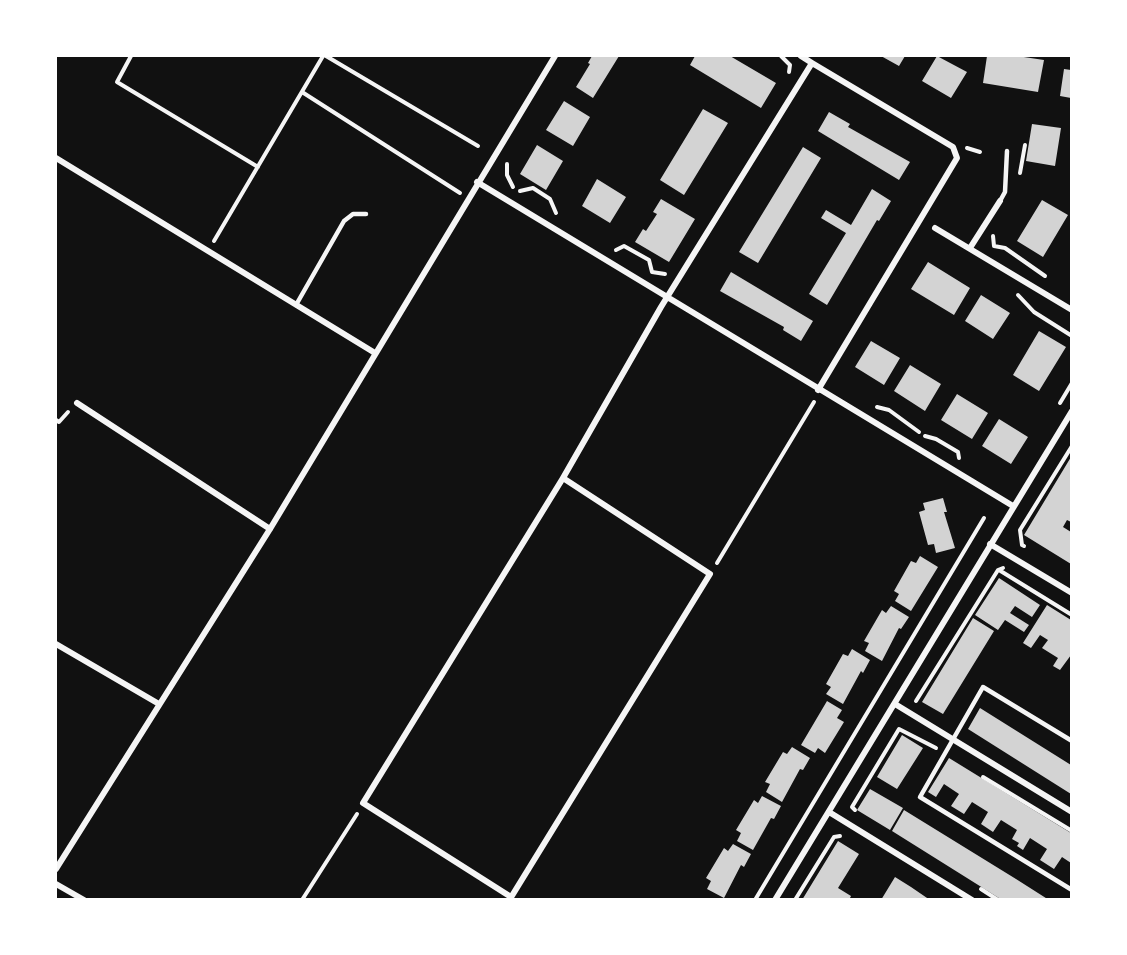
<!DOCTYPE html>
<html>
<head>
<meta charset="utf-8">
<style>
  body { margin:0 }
  #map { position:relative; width:1127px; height:955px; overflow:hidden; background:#111; font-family:Signika,sans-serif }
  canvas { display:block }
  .frame { position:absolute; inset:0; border:57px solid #fff; pointer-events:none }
</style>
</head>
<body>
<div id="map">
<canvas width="1127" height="955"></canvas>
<div class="frame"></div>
</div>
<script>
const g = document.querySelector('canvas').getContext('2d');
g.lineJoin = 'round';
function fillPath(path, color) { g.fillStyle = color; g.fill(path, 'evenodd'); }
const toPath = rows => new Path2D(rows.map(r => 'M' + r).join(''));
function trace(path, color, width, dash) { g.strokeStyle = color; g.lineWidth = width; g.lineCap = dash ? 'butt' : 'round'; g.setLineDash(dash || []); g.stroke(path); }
const building = toPath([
  [592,56,619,56,593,98,576,87,590,64,588,63],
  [695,56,730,56,776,83,761,108,690,65],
  [881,56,905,56,899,66],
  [937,56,967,72,951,98,922,81],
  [987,56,1017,56,1044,60,1038,92,983,83],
  [1064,69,1071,70,1071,98,1060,96],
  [564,101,590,117,573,146,546,130],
  [703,109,728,123,684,195,660,180],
  [829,112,850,124,848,127,910,162,899,180,818,131],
  [1032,124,1061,128,1055,166,1026,161],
  [537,145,563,161,546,190,520,174],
  [803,147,821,158,758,263,739,252],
  [597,179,626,197,610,223,582,206],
  [872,189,891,201,879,221,877,220,827,305,809,294,846,233,821,218,826,210,851,225],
  [661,199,695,219,669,262,635,242,643,229,646,231,657,214,653,212],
  [1042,200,1068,215,1043,257,1017,241],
  [928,262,970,288,954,315,911,289],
  [731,272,813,321,801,341,783,330,784,327,720,291],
  [981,295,1010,313,993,339,965,321],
  [1039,331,1066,347,1039,391,1013,375],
  [871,341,900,358,884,385,855,367],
  [910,365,941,384,925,411,894,391],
  [957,394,988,413,972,439,941,420],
  [999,419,1028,437,1011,464,982,446],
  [1071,457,1071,522,1067,520,1063,527,1071,532,1071,564,1024,535],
  [943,498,947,512,944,512,955,548,936,553,934,544,928,545,919,512,925,510,923,503],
  [920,556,938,567,911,611,895,601,899,594,894,591,911,561,916,563],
  [999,578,1040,605,1032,617,1015,606,1010,613,1029,625,1024,632,1005,620,998,630,975,615],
  [1047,605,1071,620,1071,655,1060,670,1053,666,1058,658,1042,648,1048,640,1040,635,1031,648,1023,643],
  [891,606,909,617,901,629,899,628,882,661,865,651,869,643,864,641,882,610,886,613],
  [973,618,994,631,943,714,922,702],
  [852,649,870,660,863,673,861,671,843,704,826,694,831,687,826,684,843,654,848,656],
  [827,701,842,710,837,718,844,722,825,753,818,748,815,753,801,745],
  [980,708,1071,765,1071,794,968,729],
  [902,735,923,748,897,789,877,777],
  [792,747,810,758,803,770,800,769,782,802,766,792,770,784,765,782,783,752,787,754],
  [949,758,1071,833,1071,863,1062,857,1054,869,1040,860,1047,849,1030,838,1023,850,1017,846,1019,843,1012,839,1017,830,1001,820,993,832,981,824,988,812,972,802,964,814,951,806,959,794,944,784,936,797,928,792],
  [870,789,903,808,890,830,857,810],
  [762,796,781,806,774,819,771,818,753,850,737,841,741,833,736,830,754,800,758,803],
  [904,810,1016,879,1049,900,1002,900,975,883,892,831],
  [838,841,859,854,838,888,851,896,849,900,802,900],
  [733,844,751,854,744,867,741,865,724,898,707,889,711,881,706,878,724,848,728,851],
  [895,877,911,887,930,900,881,900]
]);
const path = toPath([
  [131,56,117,82,258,167],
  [326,56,478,146],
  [781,56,790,65,789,72],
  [302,92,460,193],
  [967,148,980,152],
  [507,164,507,175,513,187],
  [1020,173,1025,145],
  [520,191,533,188,550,199,556,213],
  [993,236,994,246,1005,248,1045,276],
  [214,241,323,56],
  [616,250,624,246,649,260,652,272,665,274],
  [1018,295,1034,312,1072,336],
  [1060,403,1072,383],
  [877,407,889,410,919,432],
  [56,420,59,422,68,412],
  [925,436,936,439,958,452,959,458],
  [1024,546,1022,545,1020,530,1072,446],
  [717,563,814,402],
  [999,570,1072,615],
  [916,701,998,570,1003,568],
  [983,777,1072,831],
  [855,810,852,807,899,729,936,748],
  [981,889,998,900],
  [302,900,357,814],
  [755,900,984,518],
  [795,900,834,837,840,836]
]);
const service = toPath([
  [1000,201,1005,192,1007,151],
  [296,305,344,221,353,214,366,214],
  [1072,741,983,687,920,797,1072,890]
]);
const minor = toPath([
  [812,63,953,147,957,158,818,390],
  [56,158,375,353],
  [477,182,1013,506],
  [935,228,1072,310],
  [970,248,1000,201],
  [77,403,270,529],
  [990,544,1072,593],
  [56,644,159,704],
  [895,704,1072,812],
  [829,812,972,900],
  [56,869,270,529,555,56],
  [56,884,84,900],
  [511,897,363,803,563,478,661,307,812,63,801,56],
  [510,899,710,574,563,478],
  [775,900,1072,411]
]);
fillPath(building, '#d3d3d3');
trace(path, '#f5f5f5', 4);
trace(service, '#f5f5f5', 4.5);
trace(minor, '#f5f5f5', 6);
</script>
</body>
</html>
